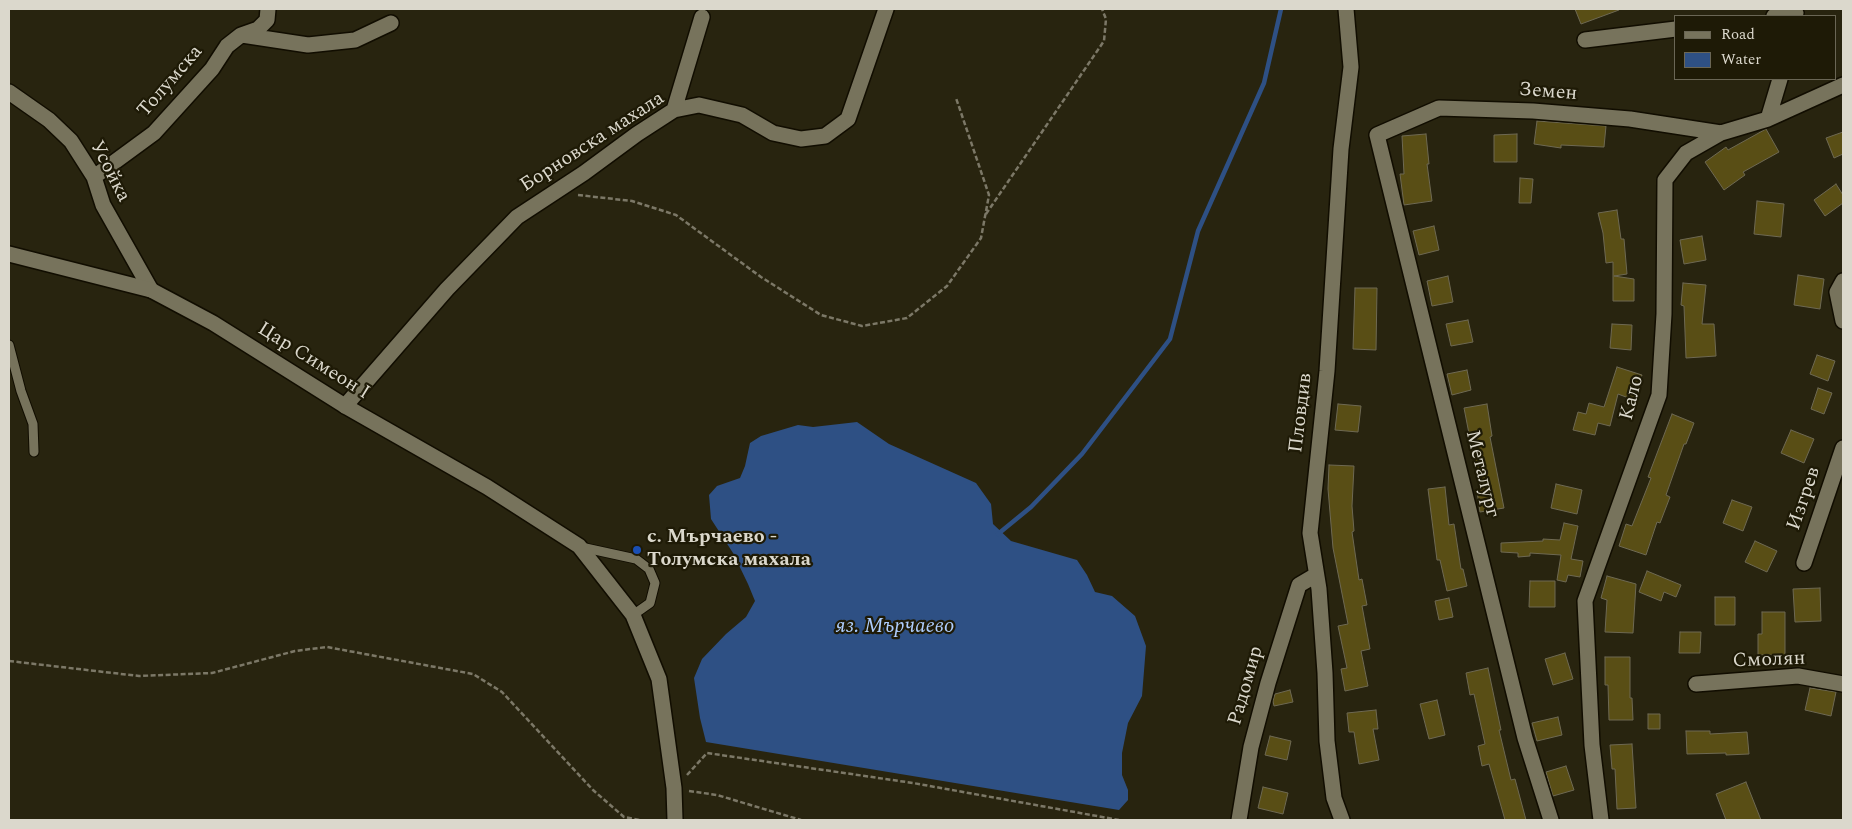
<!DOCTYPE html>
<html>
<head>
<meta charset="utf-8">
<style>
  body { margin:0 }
  #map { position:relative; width:1852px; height:829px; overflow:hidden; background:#28240f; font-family:Spectral,serif }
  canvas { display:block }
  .frame { position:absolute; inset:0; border:10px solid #dbd8cc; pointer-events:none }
  .legend { position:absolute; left:1674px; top:15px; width:162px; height:65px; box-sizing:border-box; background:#1e1a06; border:1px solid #6a6655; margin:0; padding:6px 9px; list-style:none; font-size:15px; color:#dbd8cc }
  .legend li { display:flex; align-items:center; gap:10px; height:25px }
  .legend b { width:25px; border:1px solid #6a6655 }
</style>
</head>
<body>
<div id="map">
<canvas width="1852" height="829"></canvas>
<div class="frame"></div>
<ul class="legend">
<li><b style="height:6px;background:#77735c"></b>Road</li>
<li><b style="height:14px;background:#2e5084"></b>Water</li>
</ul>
</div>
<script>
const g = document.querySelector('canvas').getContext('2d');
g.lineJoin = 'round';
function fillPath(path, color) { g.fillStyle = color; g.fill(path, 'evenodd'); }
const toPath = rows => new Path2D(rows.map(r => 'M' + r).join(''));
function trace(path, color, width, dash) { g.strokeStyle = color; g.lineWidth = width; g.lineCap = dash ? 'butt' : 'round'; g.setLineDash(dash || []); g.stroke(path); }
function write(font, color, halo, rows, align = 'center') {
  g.font = font + ' Spectral,serif'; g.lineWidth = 4.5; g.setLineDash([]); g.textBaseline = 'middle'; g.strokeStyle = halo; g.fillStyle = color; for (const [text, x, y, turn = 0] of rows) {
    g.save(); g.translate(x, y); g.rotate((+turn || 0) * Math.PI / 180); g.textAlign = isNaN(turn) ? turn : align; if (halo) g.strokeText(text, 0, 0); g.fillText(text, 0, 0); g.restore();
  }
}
const water = toPath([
  [857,422,889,444,976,483,991,504,993,524,1011,541,1077,560,1087,575,1095,592,1112,596,1135,616,1146,646,1142,696,1128,723,1122,753,1122,775,1128,790,1128,800,1119,810,706,742,700,718,694,678,702,659,726,634,746,617,755,601,748,584,733,553,711,519,709,495,717,486,740,478,745,466,750,443,761,436,798,425,813,427]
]);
const stream = toPath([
  [998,534,1031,507,1082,454,1170,339,1198,231,1264,83,1281,9]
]);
const building = toPath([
  [1575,9,1618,9,1619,10,1581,24,1575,9],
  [1537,121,1606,126,1604,147,1561,145,1561,148,1534,144,1537,121],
  [1766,129,1779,152,1743,172,1745,175,1724,190,1705,162,1726,147,1728,150,1766,129],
  [1843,132,1843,154,1834,158,1826,138,1843,132],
  [1426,134,1429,164,1427,164,1432,201,1404,205,1400,174,1404,174,1402,136,1426,134],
  [1517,134,1517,162,1494,162,1494,135,1517,134],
  [1520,178,1533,179,1531,203,1519,203,1520,178],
  [1836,184,1843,195,1843,203,1825,216,1814,200,1836,184],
  [1757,201,1784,204,1781,237,1754,234,1757,201],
  [1617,210,1621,239,1624,239,1627,274,1614,276,1634,279,1634,301,1613,301,1613,262,1606,263,1603,233,1598,213,1617,210],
  [1434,226,1439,250,1419,255,1413,231,1434,226],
  [1702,236,1706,260,1684,264,1680,240,1702,236],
  [1798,275,1824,279,1820,309,1794,305,1798,275],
  [1448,276,1453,302,1432,306,1427,281,1448,276],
  [1683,283,1706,285,1702,324,1714,324,1716,356,1686,358,1684,306,1681,305,1683,283],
  [1355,288,1377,288,1376,350,1353,349,1355,288],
  [1468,320,1473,342,1451,346,1446,324,1468,320],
  [1612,324,1632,325,1631,350,1610,348,1612,324],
  [1817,355,1835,361,1828,381,1810,374,1817,355],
  [1617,367,1642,375,1634,400,1618,394,1610,426,1598,423,1595,435,1573,430,1578,412,1586,414,1589,403,1604,407,1617,367],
  [1467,370,1471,390,1452,395,1447,374,1467,370],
  [1818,388,1832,393,1824,414,1811,409,1818,388],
  [1338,404,1361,406,1358,432,1335,430,1338,404],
  [1487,404,1492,436,1490,437,1504,508,1480,512,1477,491,1480,490,1464,408,1487,404],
  [1672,414,1694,423,1686,444,1684,444,1666,495,1670,497,1660,523,1657,522,1646,555,1619,546,1626,524,1632,526,1651,478,1648,477,1672,414],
  [1791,430,1814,439,1804,463,1781,453,1791,430],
  [1329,465,1354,466,1352,506,1354,531,1352,532,1359,580,1362,579,1367,605,1362,606,1370,649,1361,651,1368,686,1345,691,1341,669,1347,668,1338,626,1348,624,1333,548,1328,489,1329,465],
  [1556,484,1582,490,1577,514,1551,508,1556,484],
  [1445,487,1449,525,1454,524,1461,569,1463,569,1467,586,1447,591,1440,560,1437,560,1428,489,1445,487],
  [1732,500,1752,507,1743,531,1723,523,1732,500],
  [1564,523,1578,526,1571,559,1583,561,1580,577,1568,575,1566,582,1557,580,1561,555,1530,553,1530,556,1518,557,1518,553,1501,552,1501,543,1543,541,1543,539,1560,540,1564,523],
  [1755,541,1777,551,1767,572,1745,562,1755,541],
  [1647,571,1681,585,1676,597,1664,592,1661,601,1639,592,1647,571],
  [1607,576,1636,584,1633,633,1605,632,1607,600,1601,598,1607,576],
  [1530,581,1555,581,1555,607,1529,607,1530,581],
  [1820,588,1821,621,1795,622,1793,589,1820,588],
  [1715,597,1735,597,1735,625,1715,625,1715,597],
  [1449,598,1453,617,1439,620,1435,601,1449,598],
  [1762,612,1785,612,1785,655,1758,655,1758,634,1762,634,1762,612],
  [1680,632,1701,632,1700,653,1679,653,1680,632],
  [1565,653,1573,679,1553,685,1545,659,1565,653],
  [1605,657,1630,657,1630,698,1632,698,1633,720,1609,720,1608,685,1605,685,1605,657],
  [1488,668,1501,730,1499,730,1511,780,1515,779,1526,820,1505,820,1489,764,1482,766,1478,746,1485,744,1474,694,1470,695,1466,673,1488,668],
  [1810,688,1836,692,1831,716,1805,710,1810,688],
  [1290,690,1293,702,1274,706,1273,701,1275,694,1290,690],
  [1437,700,1445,735,1429,739,1420,704,1437,700],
  [1376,710,1378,729,1373,729,1379,760,1359,764,1354,732,1349,732,1347,713,1376,710],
  [1648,714,1660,714,1660,729,1648,729,1648,714],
  [1558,717,1562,735,1537,741,1532,723,1558,717],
  [1686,731,1710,731,1710,734,1747,732,1749,754,1726,755,1726,753,1687,754,1686,731],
  [1270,736,1291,741,1287,760,1265,755,1270,736],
  [1632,744,1636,808,1617,809,1615,769,1612,769,1610,745,1632,744],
  [1566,766,1574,790,1553,796,1546,772,1566,766],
  [1746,782,1761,820,1726,820,1716,794,1746,782],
  [1263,787,1288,793,1283,814,1258,808,1263,787]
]);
const path = toPath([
  [578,195,632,201,676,215,761,277,821,315,862,326,907,318,947,286,981,238,989,195,956,98],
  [986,214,1104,41,1106,19,1102,9],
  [9,661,139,676,212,673,295,651,327,647,473,674,502,692,593,790,624,817,640,820],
  [687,775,707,753,913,783,1119,820],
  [689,791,717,795,801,820]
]);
const service = toPath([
  [9,345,21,391,33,424,34,452],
  [581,547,636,559,649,569,655,583,650,603,633,615]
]);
const minor = toPath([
  [1774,16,1796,13],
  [242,35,308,45,355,40,391,23],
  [1585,40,1676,29],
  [9,92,49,120,71,141,94,177,103,205,151,290],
  [674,110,702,17],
  [1768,119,1780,79],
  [94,177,154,133,212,69,227,46,241,35,258,29,267,20,268,9],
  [1843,281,1837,292,1843,321],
  [345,406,447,289,517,217,584,173,637,134,674,110,699,105,742,115,773,133,801,139,825,136,848,119,886,9],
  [1804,563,1843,448],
  [1696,684,1798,676,1843,684],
  [1239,820,1251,747,1268,683,1299,585,1316,575],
  [1342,820,1334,798,1327,741,1325,673,1319,589,1310,533,1327,371,1341,149,1351,67,1346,9],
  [1551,820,1525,738,1377,135,1439,108,1533,111,1630,119,1721,133],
  [1601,820,1592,745,1585,601,1659,395,1664,314,1665,180,1686,153,1721,133,1768,119,1843,85]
]);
const tertiary = toPath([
  [9,254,151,290,213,323,345,406,487,487,579,546,633,615,659,679,674,788,675,820]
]);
const markers = [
  [637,550,5,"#1a4fb4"]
];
const streetNames = [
  ["Толумска",171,82,-49],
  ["Земен",1548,93,4],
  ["Борновска махала",593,143,-33],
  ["Усойка",109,172,63],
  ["Цар Симеон I",313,362,32],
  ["Кало",1633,398,-76],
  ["Пловдив",1302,413,-83],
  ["Металург",1481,474,76],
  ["Изгрев",1805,499,-71],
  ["Смолян",1769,661,-2],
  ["Радомир",1247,686,-74]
];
const poiNames = [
  ["с. Мърчаево -",647,538],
  ["Толумска махала",647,561]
];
const waterNames = [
  ["яз. Мърчаево",895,628]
];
fillPath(water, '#2e5084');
trace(stream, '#2e5084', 4.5);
fillPath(building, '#594e15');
trace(building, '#6e6953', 1);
trace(service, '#110d00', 11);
trace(minor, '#110d00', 18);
trace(tertiary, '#110d00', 18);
trace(path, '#7c7867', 2.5, [5, 2.5]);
trace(service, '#77735c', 9);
trace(minor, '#77735c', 15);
trace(tertiary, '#77735c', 15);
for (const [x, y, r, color] of markers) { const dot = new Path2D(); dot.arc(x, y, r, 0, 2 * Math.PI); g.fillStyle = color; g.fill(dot); trace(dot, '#1e1a06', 2); }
write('20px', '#dbd8cc', '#1e1a06', streetNames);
write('bold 20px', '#dbd8cc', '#1e1a06', poiNames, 'left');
write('italic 21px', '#aecdfd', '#1e1a06', waterNames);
</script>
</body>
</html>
